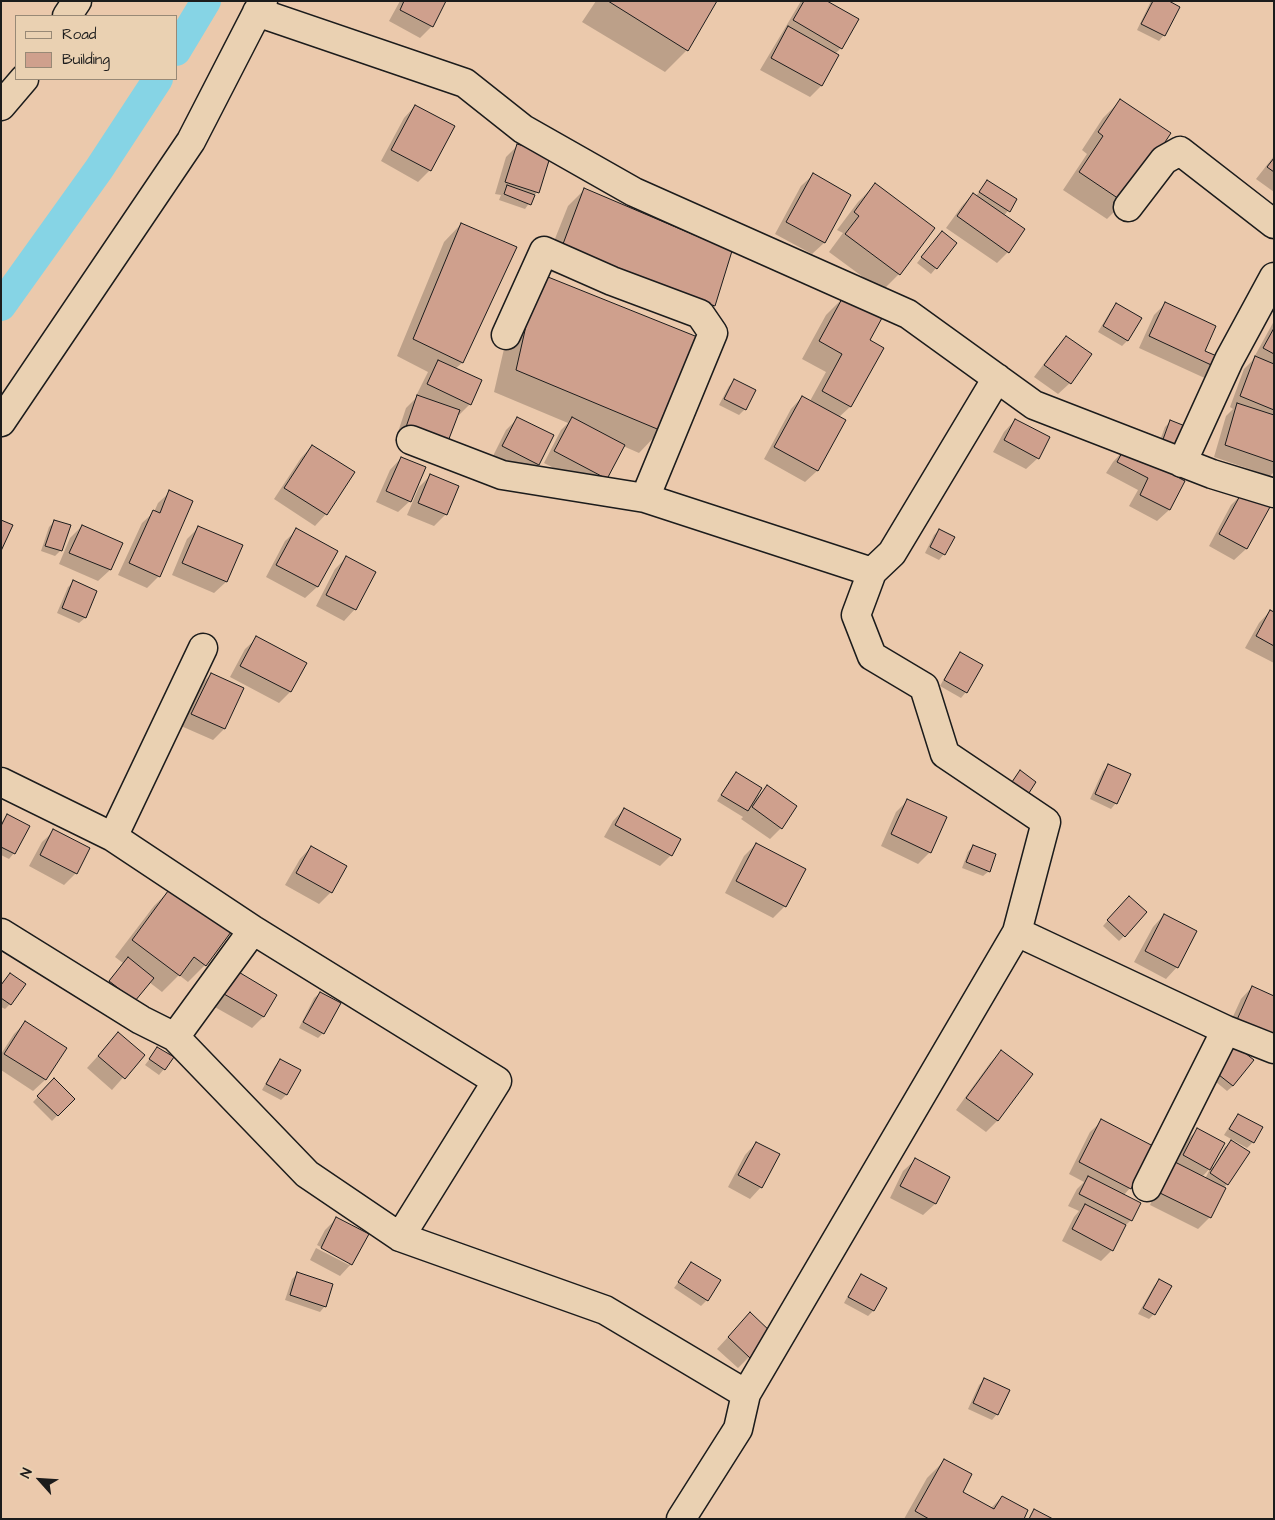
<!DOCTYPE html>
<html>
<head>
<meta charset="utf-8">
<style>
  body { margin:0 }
  #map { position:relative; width:1275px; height:1520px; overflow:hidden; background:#ebc9ac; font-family:"Architects Daughter",sans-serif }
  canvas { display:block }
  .frame { position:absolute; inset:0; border:2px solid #1c1c1c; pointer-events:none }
  .legend { position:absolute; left:15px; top:15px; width:162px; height:65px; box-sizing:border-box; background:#ead1b2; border:1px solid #988976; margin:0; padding:6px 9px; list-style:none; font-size:15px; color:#1c1c1c }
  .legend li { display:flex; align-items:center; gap:10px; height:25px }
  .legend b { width:25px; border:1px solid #988976 }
  .north { position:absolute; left:15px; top:1455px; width:50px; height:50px; -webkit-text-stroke:4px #ead1b2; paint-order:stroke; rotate:296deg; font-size:14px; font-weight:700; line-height:20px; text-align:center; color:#1c1c1c }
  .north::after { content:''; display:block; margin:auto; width:18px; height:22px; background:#1c1c1c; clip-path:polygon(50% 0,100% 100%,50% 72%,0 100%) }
</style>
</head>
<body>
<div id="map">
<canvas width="1275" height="1520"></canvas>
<div class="frame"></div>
<ul class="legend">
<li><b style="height:6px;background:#ead1b2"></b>Road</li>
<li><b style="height:14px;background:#cfa08d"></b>Building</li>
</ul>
<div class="north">N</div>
</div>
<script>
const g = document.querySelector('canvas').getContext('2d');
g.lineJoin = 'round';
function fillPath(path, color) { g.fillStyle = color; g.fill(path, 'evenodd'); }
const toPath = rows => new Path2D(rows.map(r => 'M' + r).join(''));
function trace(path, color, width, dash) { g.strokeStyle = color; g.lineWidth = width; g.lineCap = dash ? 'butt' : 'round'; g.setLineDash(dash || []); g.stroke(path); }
const shadow = toPath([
  [400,1,445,1,432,26,420,38,389,21],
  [596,1,715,1,687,50,665,72,582,22],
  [801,1,825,1,841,48,835,54,838,56,821,86,810,97,760,70],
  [1151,1,1167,1,1164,35,1159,41,1137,30],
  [1120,101,1124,202,1107,219,1063,190,1087,154,1082,150,1103,118],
  [415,106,430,170,418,182,381,161,404,118],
  [518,145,537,192,525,209,499,200,501,195,495,194,506,157],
  [1274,156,1274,192,1256,179],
  [813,175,850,195,824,243,812,254,775,234,801,186],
  [987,181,1016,199,1004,216,1008,252,997,263,946,228,962,206,973,194,976,196],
  [875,185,899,274,882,291,829,252,843,233,837,230,858,202],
  [585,189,714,305,697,322,543,269,568,206],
  [461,224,515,248,462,363,455,369,470,404,459,415,457,414,435,455,395,441,406,408,418,396,416,396,428,372,397,356,444,242],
  [937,238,936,268,931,274,917,263],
  [516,297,661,430,639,453,623,446,606,478,594,489,544,463,561,430,568,423,494,392],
  [843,298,868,341,882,348,850,407,839,417,845,420,817,471,805,482,764,459,791,409,802,397,810,401,826,372,802,359,826,315],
  [1165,304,1203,352,1224,361,1209,380,1139,348,1154,315],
  [1116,305,1127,341,1122,346,1098,332,1111,310],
  [1274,321,1274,472,1270,476,1214,457,1226,416,1233,409,1230,407,1244,369,1252,361],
  [1066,337,1090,355,1070,383,1058,394,1034,377,1055,349],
  [735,381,745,409,739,415,719,405,729,386],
  [518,418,538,464,526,476,492,458,506,430],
  [1015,420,1038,458,1026,469,993,452,1004,432],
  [1170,422,1189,428,1156,451,1165,427],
  [312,446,354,473,326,514,315,526,274,499,301,458],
  [1124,450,1183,481,1169,510,1157,521,1129,506,1138,490,1106,473,1113,462],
  [401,458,410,501,398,512,376,502,390,470],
  [431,475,446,514,434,526,407,515,419,487],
  [170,492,159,576,147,588,118,575,142,523,154,512,158,503],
  [1242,494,1268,508,1246,549,1234,560,1209,546,1231,505],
  [55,521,61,550,55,556,41,551,49,527],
  [82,526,122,543,110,570,98,581,59,564,70,538],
  [199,527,241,546,226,582,214,593,172,575,187,539],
  [297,530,336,551,317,587,305,598,266,577,285,541],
  [939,530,944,554,939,560,925,553,934,535],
  [346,558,355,609,344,621,316,606,335,569],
  [74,582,96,592,85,618,79,623,57,613,68,587],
  [1270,611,1274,613,1274,663,1245,648,1259,623],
  [257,638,305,663,290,692,279,703,230,677,245,649],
  [960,654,966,692,961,698,940,686,955,659],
  [211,674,243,689,224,729,213,740,181,726,200,686],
  [1109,766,1116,803,1111,809,1090,799,1103,771],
  [736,773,756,798,767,787,781,828,770,839,741,819,743,817,717,801,731,778],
  [908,800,930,852,918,864,881,846,896,812],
  [624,809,671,855,660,866,604,837,613,821],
  [7,816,14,853,9,859,1,855,1,823],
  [54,831,88,849,76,873,64,885,29,866,42,842],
  [756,844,785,906,773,918,725,893,744,856],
  [973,846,989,871,983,876,962,868,968,852],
  [311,847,345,866,331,892,319,904,285,885,300,859],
  [171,889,205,965,188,982,179,975,162,992,149,982,134,1000,99,993,123,963,115,957,154,906],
  [1123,903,1124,936,1119,941,1103,926],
  [1164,915,1177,967,1166,979,1134,962,1153,927],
  [10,974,10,1004,5,1009,1,1007,1,985],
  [226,984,276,995,263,1017,252,1028,213,1006],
  [1252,987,1274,997,1225,1034,1241,999],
  [320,993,323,1033,318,1038,299,1028,314,998],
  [25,1023,65,1048,45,1080,33,1091,1,1070,1,1054,14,1034],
  [118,1034,143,1055,112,1090,87,1068],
  [158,1048,164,1069,159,1075,145,1065],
  [1001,1052,998,1120,986,1132,956,1110,990,1063],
  [1230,1052,1233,1086,1227,1091,1210,1077],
  [281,1061,299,1071,286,1095,281,1100,262,1090,275,1066],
  [54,1080,73,1099,52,1121,33,1102],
  [1238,1115,1253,1142,1247,1148,1224,1135,1233,1121],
  [1102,1121,1130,1188,1123,1196,1131,1220,1123,1228,1112,1250,1101,1261,1062,1241,1074,1217,1079,1211,1068,1206,1077,1189,1084,1182,1069,1174,1090,1132],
  [1198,1129,1211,1166,1213,1167,1225,1147,1231,1142,1227,1184,1224,1188,1210,1217,1198,1229,1150,1205,1164,1175,1172,1167,1186,1141],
  [1211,1167,1205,1179,1202,1177],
  [756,1143,761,1187,750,1199,728,1187,745,1155],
  [915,1160,948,1177,935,1204,923,1215,890,1198,903,1171],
  [337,1218,351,1264,340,1276,310,1260,316,1248,349,1265,349,1262,317,1245,325,1230],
  [692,1263,707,1300,701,1306,674,1288],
  [297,1274,325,1306,320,1312,285,1300,292,1279],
  [861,1275,886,1289,873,1311,868,1316,844,1303,856,1281],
  [1159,1280,1154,1314,1149,1319,1138,1314,1154,1286],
  [739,1325,749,1357,738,1368,717,1349],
  [984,1380,997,1414,992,1420,968,1409,979,1385],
  [944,1461,961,1493,991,1508,1002,1497,1022,1519,904,1519,927,1478]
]);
const canal = toPath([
  [176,51,206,1],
  [1,306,99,169,158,79]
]);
const building = toPath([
  [404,1,446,1,433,27,400,10,404,1],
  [608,1,717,1,688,51,608,1],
  [804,1,827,1,859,19,842,49,793,20,804,1],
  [1153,1,1169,1,1180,7,1165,36,1141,24,1153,1],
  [788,26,839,55,822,86,771,58,788,26],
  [1120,99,1171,133,1125,203,1079,172,1103,136,1098,132,1120,99],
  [415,105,455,126,431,171,391,150,415,105],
  [517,144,551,154,539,193,505,182,517,144],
  [1274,158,1274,172,1267,167,1274,158],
  [813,173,851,195,825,243,786,222,813,173],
  [987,180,1017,199,1010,212,979,192,987,180],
  [875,183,935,228,900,275,845,234,859,216,854,212,875,183],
  [507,185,535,195,531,205,504,194,507,185],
  [584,188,732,251,715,306,560,252,584,188],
  [973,193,1025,229,1009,253,957,216,973,193],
  [461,223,517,247,463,363,413,339,461,223],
  [942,231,957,243,937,269,921,257,942,231],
  [538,273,700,338,662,431,516,370,538,273],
  [843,297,882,318,870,340,884,348,851,407,822,391,842,354,819,341,843,297],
  [1165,302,1216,326,1205,351,1226,360,1222,370,1149,336,1165,302],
  [1116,303,1142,318,1128,341,1103,326,1116,303],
  [1274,328,1274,354,1263,348,1274,328],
  [1066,336,1092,354,1071,384,1044,365,1066,336],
  [1255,356,1274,364,1274,410,1240,396,1255,356],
  [438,360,482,380,471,405,427,384,438,360],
  [734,379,756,390,746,410,724,399,734,379],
  [417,395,460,410,447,444,405,430,417,395],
  [802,396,846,420,818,471,774,447,802,396],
  [1237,403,1274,415,1274,462,1225,445,1237,403],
  [517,417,554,435,539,465,502,446,517,417],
  [572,417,625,445,607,479,554,451,572,417],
  [1015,419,1050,437,1039,459,1004,440,1015,419],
  [1170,420,1190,428,1181,453,1161,445,1170,420],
  [312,445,355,472,327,515,284,488,312,445],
  [1124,449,1185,481,1170,510,1140,495,1148,478,1117,462,1124,449],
  [401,457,426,467,411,502,386,491,401,457],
  [430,474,459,486,447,515,418,503,430,474],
  [169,490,193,501,160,577,129,563,153,510,160,513,169,490],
  [1242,492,1270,507,1247,549,1219,534,1242,492],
  [1,520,13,525,1,551,1,520],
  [54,520,71,525,62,551,45,546,54,520],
  [82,525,123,543,111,570,69,553,82,525],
  [198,526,243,545,227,582,182,563,198,526],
  [296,528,338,551,318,587,276,565,296,528],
  [939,529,955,537,945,555,930,547,939,529],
  [346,556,376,572,356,610,326,595,346,556],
  [73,580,97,591,86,618,62,608,73,580],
  [1270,610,1274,612,1274,646,1256,636,1270,610],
  [256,636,307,663,291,692,240,666,256,636],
  [960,652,983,665,967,693,944,680,960,652],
  [211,673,244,688,225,729,191,714,211,673],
  [1108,764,1131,774,1117,804,1095,794,1108,764],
  [1020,770,1036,782,1027,796,1010,785,1020,770],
  [736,772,762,788,748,811,721,795,736,772],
  [767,785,797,806,782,829,752,807,767,785],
  [907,799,947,817,931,853,891,834,907,799],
  [624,808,681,839,672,856,615,825,624,808],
  [7,814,30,826,15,854,1,847,1,826,7,814],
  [53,829,90,848,77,874,40,855,53,829],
  [756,843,806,869,786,907,736,881,756,843],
  [973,845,996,854,990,872,966,862,973,845],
  [311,846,347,866,332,893,296,873,311,846],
  [171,887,231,932,206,966,194,957,180,976,132,940,171,887],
  [1129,896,1147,912,1125,937,1107,920,1129,896],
  [1164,914,1197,931,1178,968,1145,951,1164,914],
  [128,957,154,978,135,1001,109,981,128,957],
  [237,971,277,995,264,1017,224,994,237,971],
  [10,973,26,984,11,1005,1,998,1,985,10,973],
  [1252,986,1274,996,1274,1040,1236,1022,1252,986],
  [320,992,341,1003,324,1034,303,1022,320,992],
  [25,1021,67,1048,46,1080,4,1054,25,1021],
  [118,1032,145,1055,125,1079,98,1056,118,1032],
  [1235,1045,1254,1060,1233,1086,1214,1071,1235,1045],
  [157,1047,174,1057,165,1070,149,1059,157,1047],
  [1001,1050,1033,1074,998,1121,966,1098,1001,1050],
  [280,1059,301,1070,287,1095,266,1084,280,1059],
  [54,1078,75,1099,58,1116,37,1096,54,1078],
  [1238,1114,1263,1127,1254,1143,1229,1129,1238,1114],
  [1101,1119,1153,1146,1131,1189,1079,1162,1101,1119],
  [1197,1128,1225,1143,1210,1170,1183,1155,1197,1128],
  [1231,1140,1250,1152,1228,1185,1210,1173,1231,1140],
  [756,1142,780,1154,762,1188,738,1175,756,1142],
  [915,1158,950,1177,936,1204,900,1186,915,1158],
  [1175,1162,1226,1188,1211,1218,1160,1193,1175,1162],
  [1088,1176,1141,1203,1132,1221,1079,1194,1088,1176],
  [1085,1204,1126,1225,1113,1251,1072,1229,1085,1204],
  [336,1217,369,1234,352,1265,321,1248,336,1217],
  [691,1262,721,1280,708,1301,678,1282,691,1262],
  [297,1272,333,1284,326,1307,290,1295,297,1272],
  [861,1274,887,1288,874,1311,848,1297,861,1274],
  [1159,1279,1172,1286,1155,1315,1143,1308,1159,1279],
  [750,1312,773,1334,750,1358,728,1337,750,1312],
  [984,1378,1010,1390,998,1415,973,1403,984,1378],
  [944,1459,972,1474,963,1492,994,1509,1002,1496,1028,1510,1024,1519,929,1519,915,1511,944,1459],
  [1034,1509,1053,1519,1029,1519,1034,1509]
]);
const street = toPath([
  [257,12,465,83,523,129,634,192,908,314,1034,405,1212,474,1274,493],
  [1128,207,1164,160,1180,151,1274,224],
  [506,335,544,251,612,281,700,314,713,333,645,498],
  [1,422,191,141,263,1],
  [411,440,502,475,645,498,872,572],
  [1182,463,1229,360,1274,277],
  [1,782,113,837,253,930,497,1081,400,1237,605,1310,746,1394,738,1429,681,1519],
  [113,837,203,648],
  [1017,932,1226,1030,1274,1049],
  [1,933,141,1020,175,1037,307,1174,400,1237],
  [175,1037,253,930],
  [1147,1187,1226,1030],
  [746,1394,1017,932,1046,822,945,754,924,687,872,656,856,615,872,572,892,553,997,378]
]);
const secondary = toPath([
  [67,16,77,1],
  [1,106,24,79]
]);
fillPath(shadow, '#0003');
trace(canal, '#86d4e5', 30);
fillPath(building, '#cfa08d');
trace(building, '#1c1c1c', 1);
trace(street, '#1c1c1c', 31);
trace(secondary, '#1c1c1c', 31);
trace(street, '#ead1b2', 28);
trace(secondary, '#ead1b2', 28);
</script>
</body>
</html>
